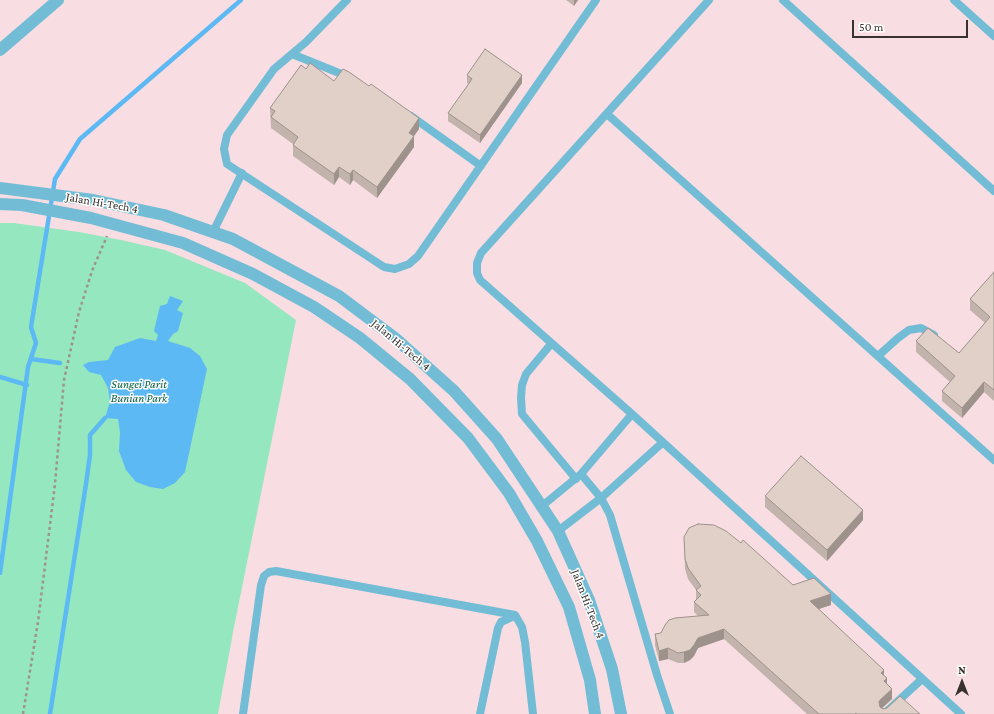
<!DOCTYPE html>
<html>
<head>
<meta charset="utf-8">
<style>
  body { margin:0 }
  #map { position:relative; width:994px; height:714px; overflow:hidden; background:#faece0; font-family:"Crimson Pro",serif }
  canvas { display:block }
  .north { position:absolute; left:942px; top:662px; width:40px; height:40px; -webkit-text-stroke:3px #fff; paint-order:stroke; rotate:0deg; font-size:11px; font-weight:700; line-height:16px; text-align:center; color:#37322d }
  .north::after { content:''; display:block; margin:auto; width:14px; height:18px; background:#37322d; clip-path:polygon(50% 0,100% 100%,50% 72%,0 100%) }
  .scale { position:absolute; left:852px; top:20px; width:116px; height:18px; box-sizing:border-box; border:2px solid #37322d; border-top:0; padding-left:5px; font-size:12px; line-height:14px; white-space:nowrap; color:#37322d; -webkit-text-stroke:3px #fff; paint-order:stroke }
</style>
</head>
<body>
<div id="map">
<canvas width="994" height="714"></canvas>
<div class="north">N</div>
<div class="scale">50 m</div>
</div>
<script>
const g = document.querySelector('canvas').getContext('2d');
g.lineJoin = 'round';
function fillPath(path, color) { g.fillStyle = color; g.fill(path, 'evenodd'); }
const toPath = rows => new Path2D(rows.map(r => 'M' + r).join(''));
function trace(path, color, width, dash) { g.strokeStyle = color; g.lineWidth = width; g.lineCap = dash ? 'butt' : 'round'; g.setLineDash(dash || []); g.stroke(path); }
function write(font, color, halo, rows, align = 'center') {
  g.font = font + ' "Crimson Pro",serif'; g.lineWidth = 3; g.setLineDash([]); g.textBaseline = 'middle'; g.strokeStyle = halo; g.fillStyle = color; for (const [text, x, y, turn = 0] of rows) {
    g.save(); g.translate(x, y); g.rotate((+turn || 0) * Math.PI / 180); g.textAlign = isNaN(turn) ? turn : align; if (halo) g.strokeText(text, 0, 0); g.fillText(text, 0, 0); g.restore();
  }
}
const industrial = toPath([
  [0,0,994,0,994,714,0,714]
]);
const green = toPath([
  [0,223,14,223,79,232,121,240,165,250,245,283,296,320,234,627,218,714,0,714]
]);
const water = toPath([
  [170,296,183,301,177,310,183,313,178,331,173,334,168,341,190,348,200,356,207,369,185,472,175,483,163,489,150,487,136,482,126,470,119,451,120,432,118,419,105,418,110,402,108,388,101,375,89,372,83,365,89,362,108,360,115,347,140,338,156,341,158,335,154,331,160,306,167,304]
]);
const stream = toPath([
  [31,359,60,363],
  [0,377,27,385],
  [0,573,28,367,36,343,31,327,55,179,80,139,241,0],
  [50,714,86,484,90,455,90,435,105,418]
]);
const path = toPath([
  [23,714,38,622,55,484,64,380,79,312,92,271,107,236]
]);
const service = toPath([
  [347,0,306,42,274,69,227,135,224,149,227,164,384,267,395,269,409,264,418,256,596,0],
  [709,0,481,253,477,263,477,273,480,280,632,414,961,714],
  [783,0,994,191],
  [954,0,994,36],
  [292,54,349,77],
  [607,114,994,460],
  [411,116,481,166],
  [213,232,242,173],
  [551,344,526,374,522,385,521,398,522,414,576,479],
  [878,356,898,338,909,330,921,328,934,335],
  [581,474,601,498,610,515,657,675,670,714],
  [542,506,581,474,632,414],
  [558,531,601,498,662,443],
  [243,714,261,585,264,576,269,572,276,571,515,615,522,627,525,642,533,714],
  [480,714,498,628,501,622,514,616],
  [884,714,922,679]
]);
const minor = toPath([
  [0,50,58,0],
  [0,188,93,200,164,215,233,239,339,296,395,338,454,391,497,439,558,531,589,600,612,669,621,714],
  [0,204,22,205,91,218,183,243,253,274,314,307,360,338,410,379,468,438,509,493,537,541,569,607,590,680,595,714]
]);
const wall = toPath([
  [566,0,578,0,574,6],
  [306,69,334,81,419,129,414,136,414,147,377,198,353,180,350,185,339,177,334,185,293,156,293,144,271,128,270,108],
  [467,75,522,83,480,143,448,121,448,113,469,84,467,83],
  [994,272,994,401,984,392,962,418,942,401,942,391,950,382,916,352,916,341,959,353,985,323,970,310,970,299],
  [765,496,863,520,827,561,765,507],
  [684,537,793,585,831,605,818,609,884,676,892,699,882,708,920,714,807,714,724,639,698,648,694,656,690,660,684,663,678,663,668,659,659,661,655,645,655,634,661,633,698,616,694,612,694,602,696,600,696,590,688,579,685,569]
]);
const shadedWall = toPath([
  [574,0,578,0,574,6],
  [522,75,522,83,480,143,480,135],
  [419,118,419,129,414,136,414,147,377,198,377,187,409,133],
  [339,167,339,177,334,185,334,174],
  [353,170,353,180,350,185,350,174],
  [984,382,984,392,962,418,962,408],
  [863,510,863,520,827,561,827,550],
  [831,594,831,605,810,612,810,601],
  [724,629,724,639,698,648,694,656,690,660,684,663,684,652,698,638],
  [668,648,668,659,659,661,659,651],
  [884,670,884,680,887,678,887,688,881,683,881,673],
  [892,689,892,699,880,710,879,702,880,700]
]);
const building = toPath([
  [485,49,522,75,480,135,448,113,472,79,467,75,485,49],
  [310,63,334,81,343,69,349,72,369,86,371,84,419,118,409,133,414,136,377,187,353,170,350,174,339,167,334,174,293,145,298,137,271,117,275,111,270,108,301,65,306,69,310,63],
  [994,272,994,390,984,382,962,408,942,391,955,376,916,341,928,328,959,353,990,317,970,299,994,272],
  [801,456,863,510,827,550,765,496,801,456],
  [698,524,714,525,726,531,741,543,743,540,793,585,814,578,831,594,810,601,884,670,881,673,887,678,884,681,892,689,880,700,879,702,880,707,883,709,887,708,900,696,920,714,856,714,856,713,855,714,819,714,724,629,698,638,694,645,690,650,684,652,678,653,668,648,659,651,655,634,661,633,665,625,669,620,675,618,709,615,694,602,701,595,696,590,701,586,688,568,685,559,684,537,689,528,698,524]
]);
const streetNames = [
  ["Jalan Hi-Tech 4",102,203,10],
  ["Jalan Hi-Tech 4",401,345,40],
  ["Jalan Hi-Tech 4",588,604,69]
];
const parkNames = [
  ["Sungei Parit",139,384],
  ["Bunian Park",139,398]
];
fillPath(industrial, '#f8dde2');
fillPath(green, '#94e7be');
fillPath(water, '#5cb9f4');
trace(stream, '#5cb9f4', 4.5);
trace(path, '#9e948b', 2.5, [3, 3]);
trace(service, '#72bdd5', 8);
trace(minor, '#72bdd5', 12);
fillPath(wall, '#c2b3ac');
fillPath(shadedWall, '#9e928c');
fillPath(building, '#e1d0c8');
trace(building, '#9e928c', 1);
write('12px', '#37322d', '#fff', streetNames);
write('italic 12px', '#025c3e', '#fff', parkNames);
</script>
</body>
</html>
